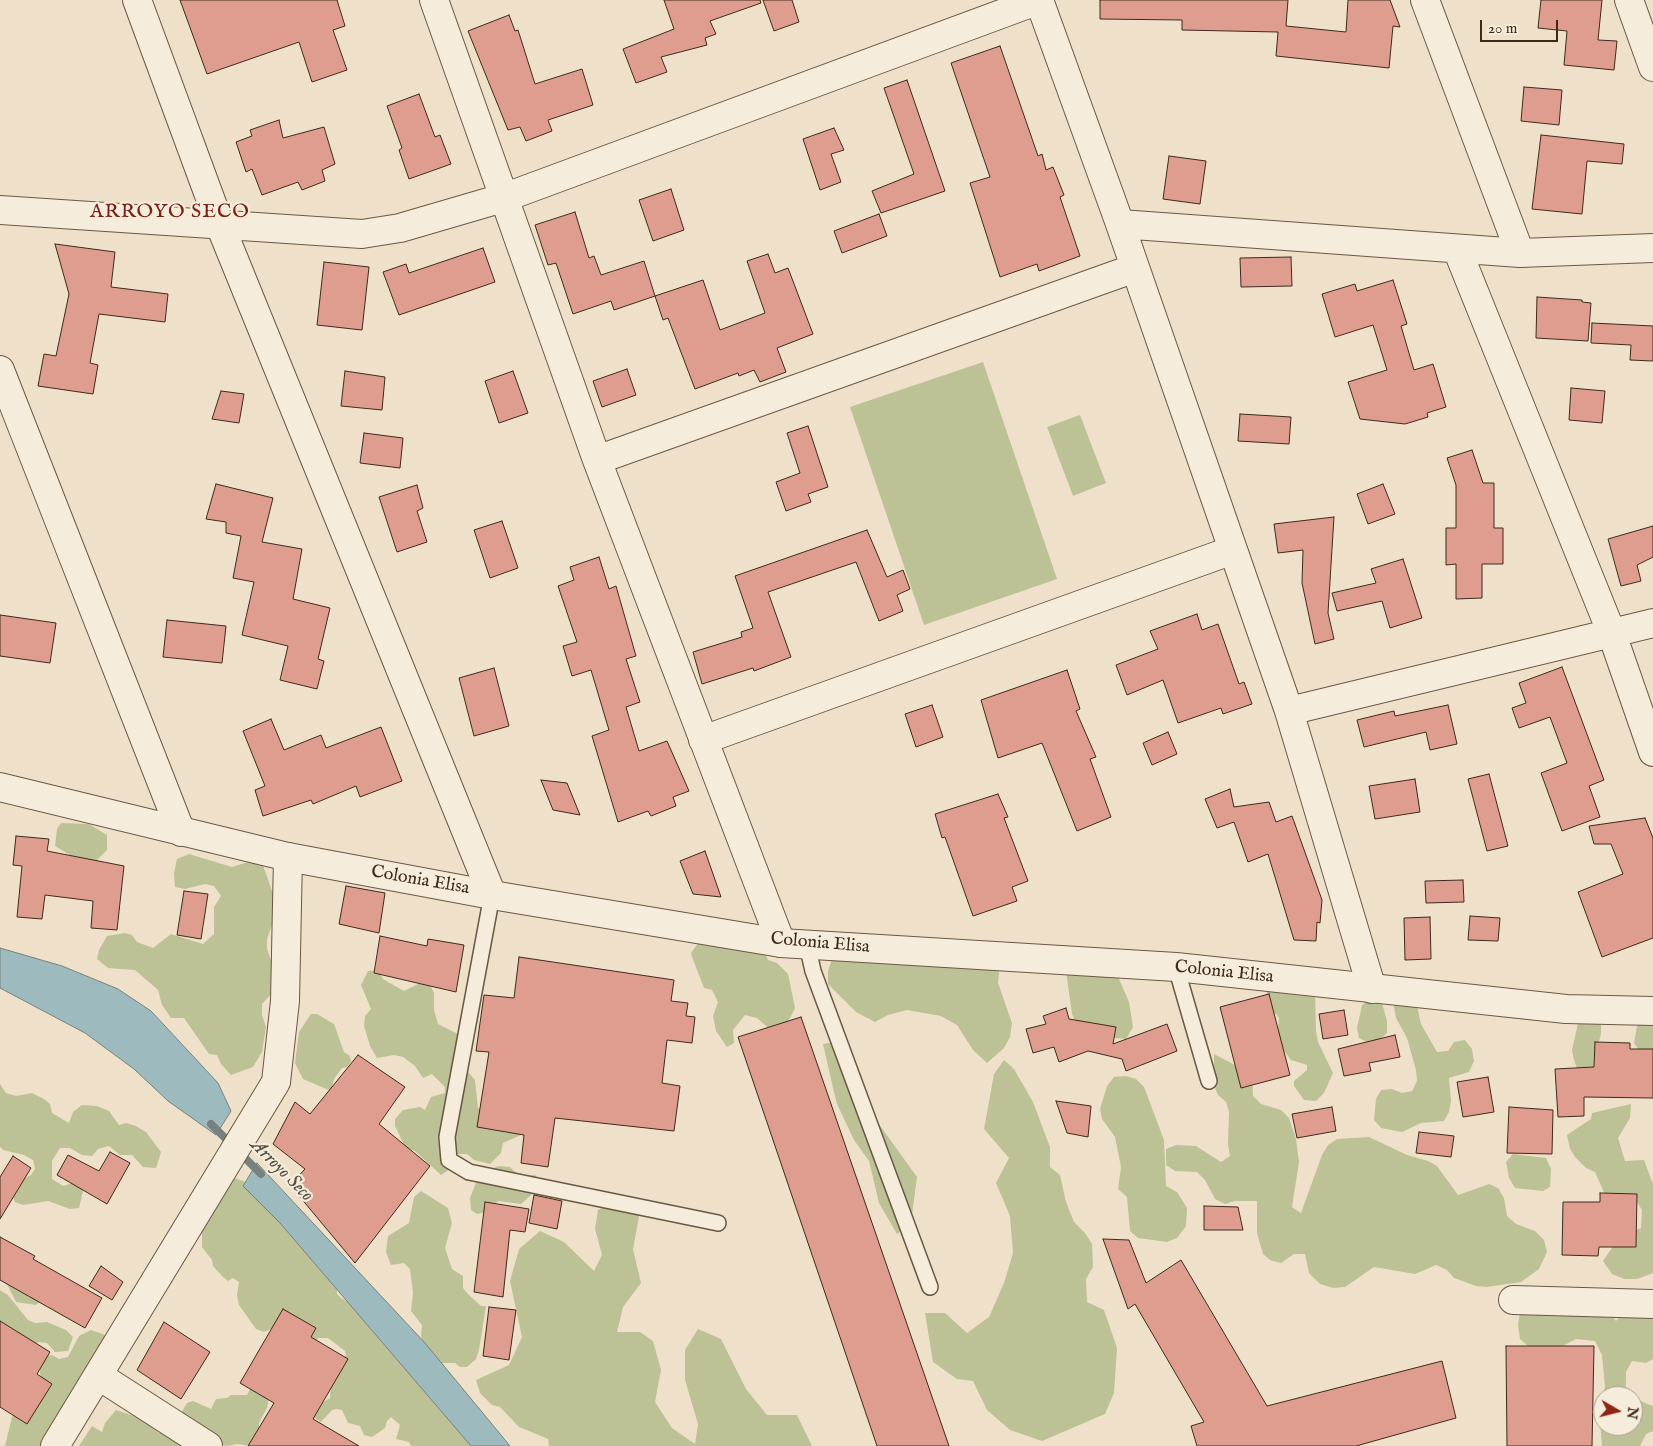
<!DOCTYPE html>
<html>
<head>
<meta charset="utf-8">
<style>
  body { margin:0 }
  #map { position:relative; width:1653px; height:1446px; overflow:hidden; background:#efe1c9; font-family:"IM FELL English",serif }
  canvas { display:block }
  .north { position:absolute; left:1593px; top:1386px; width:50px; height:50px; box-sizing:border-box; background:#f5ecdc; border:1px solid #ac9e8e; border-radius:50%; rotate:98deg; font-size:14px; font-weight:700; line-height:20px; text-align:center; color:#3e2a19 }
  .north::after { content:''; display:block; margin:auto; width:18px; height:22px; background:#8f2418; clip-path:polygon(50% 0,100% 100%,50% 72%,0 100%) }
  .scale { position:absolute; left:1480px; top:20px; width:78px; height:22px; box-sizing:border-box; border:2px solid #3e2a19; border-top:0; padding-left:6px; font-size:15px; line-height:18px; white-space:nowrap; color:#3e2a19; -webkit-text-stroke:4px #f5ecdc; paint-order:stroke }
</style>
</head>
<body>
<div id="map">
<canvas width="1653" height="1446"></canvas>
<div class="north">N</div>
<div class="scale">20 m</div>
</div>
<script>
const g = document.querySelector('canvas').getContext('2d');
g.lineJoin = 'round';
function fillPath(path, color) { g.fillStyle = color; g.fill(path, 'evenodd'); }
const toPath = rows => new Path2D(rows.map(r => 'M' + r).join(''));
function trace(path, color, width, dash) { g.strokeStyle = color; g.lineWidth = width; g.lineCap = dash ? 'butt' : 'round'; g.setLineDash(dash || []); g.stroke(path); }
function write(font, color, halo, rows, align = 'center') {
  g.font = font + ' "IM FELL English",serif'; g.lineWidth = 4.5; g.setLineDash([]); g.textBaseline = 'middle'; g.strokeStyle = halo; g.fillStyle = color; for (const [text, x, y, turn = 0] of rows) {
    g.save(); g.translate(x, y); g.rotate((+turn || 0) * Math.PI / 180); g.textAlign = isNaN(turn) ? turn : align; if (halo) g.strokeText(text, 0, 0); g.fillText(text, 0, 0); g.restore();
  }
}
const green = toPath([
  [983,362,1057,579,924,625,850,407],
  [1080,415,1106,483,1073,496,1047,427],
  [61,823,89,824,107,835,107,850,95,862,83,863,55,846,57,829],
  [189,854,232,867,251,861,263,865,273,894,273,922,267,939,267,949,274,969,274,991,262,1004,262,1015,266,1027,262,1052,253,1067,231,1075,221,1064,217,1055,209,1054,184,1018,171,1018,162,1005,158,990,135,970,108,968,97,959,99,950,107,936,125,933,132,935,137,942,153,948,171,934,203,944,214,934,214,907,221,896,214,886,205,884,185,889,175,887,174,873,177,859],
  [699,942,764,951,768,960,777,963,788,974,795,1008,788,1022,773,1032,757,1018,745,1015,733,1030,734,1043,727,1047,716,1031,713,1016,718,1002,712,990,704,988,692,957,691,953],
  [833,956,1000,964,998,983,1012,1023,1010,1037,1004,1048,987,1063,973,1050,957,1025,941,1016,907,1010,888,1015,875,1022,856,1012,828,984,828,971],
  [378,970,383,979,404,991,418,984,429,983,434,993,434,1010,438,1024,458,1034,467,1042,464,1067,475,1080,478,1108,523,1123,521,1135,503,1143,501,1153,490,1164,474,1160,467,1154,451,1154,450,1169,441,1175,415,1151,405,1147,395,1126,395,1119,403,1110,420,1107,425,1110,431,1097,445,1093,445,1087,432,1074,423,1078,415,1066,403,1057,394,1055,377,1058,370,1046,364,1026,365,1016,371,1009,361,985,368,971],
  [1115,970,1129,1002,1133,1027,1126,1039,1115,1038,1096,1027,1076,1023,1072,1014,1066,971],
  [1269,989,1315,991,1316,1031,1318,1042,1333,1073,1324,1093,1316,1101,1304,1100,1294,1086,1294,1081,1307,1070,1307,1065,1291,1060,1282,1048,1278,1030,1279,1018,1276,1014,1271,1012,1264,998],
  [1397,996,1416,1002,1421,1024,1437,1052,1448,1051,1454,1042,1465,1040,1472,1049,1474,1061,1469,1072,1449,1078,1451,1101,1449,1112,1444,1121,1421,1123,1402,1132,1381,1128,1374,1120,1376,1099,1381,1090,1392,1089,1402,1093,1412,1091,1417,1081,1416,1070,1407,1038,1396,1018,1394,1007],
  [1370,999,1381,1000,1387,1021,1387,1033,1379,1040,1369,1043,1359,1038,1357,1028,1362,1005],
  [1653,1010,1653,1062,1646,1060,1634,1043,1638,1020],
  [311,1014,317,1014,334,1024,344,1052,350,1056,351,1061,347,1067,342,1068,334,1079,331,1091,303,1079,295,1063,299,1032],
  [1579,1019,1601,1023,1601,1034,1595,1055,1597,1068,1578,1071,1574,1060,1572,1050],
  [841,1041,851,1048,853,1083,866,1106,917,1177,911,1222,897,1234,879,1203,869,1161,854,1140,837,1104,833,1088,823,1044],
  [1214,1054,1252,1074,1253,1096,1261,1104,1281,1110,1289,1118,1296,1139,1299,1162,1292,1207,1301,1213,1322,1155,1328,1145,1337,1139,1369,1137,1407,1155,1428,1161,1437,1166,1458,1195,1489,1184,1498,1188,1504,1198,1507,1216,1516,1224,1535,1231,1544,1240,1547,1252,1539,1269,1521,1282,1487,1287,1476,1286,1454,1278,1447,1270,1436,1265,1415,1274,1374,1267,1345,1287,1333,1288,1320,1284,1309,1273,1305,1254,1294,1254,1281,1263,1270,1260,1263,1254,1257,1233,1257,1201,1235,1201,1225,1204,1215,1199,1205,1180,1197,1172,1175,1171,1166,1165,1166,1149,1176,1145,1196,1146,1221,1162,1230,1156,1228,1145,1229,1112,1226,1102,1218,1095,1214,1085],
  [1004,1060,1014,1069,1033,1102,1050,1147,1050,1167,1060,1175,1066,1202,1074,1222,1085,1233,1092,1244,1093,1267,1086,1279,1087,1302,1104,1310,1117,1348,1114,1393,1105,1414,1042,1441,1010,1430,987,1410,973,1381,957,1379,933,1362,925,1313,945,1313,967,1333,989,1317,1004,1283,1013,1253,1010,1216,996,1183,1009,1158,984,1129,994,1074],
  [1126,1076,1136,1079,1144,1087,1164,1140,1166,1186,1177,1192,1187,1208,1186,1226,1177,1238,1167,1242,1138,1238,1130,1231,1127,1197,1118,1189,1121,1167,1115,1137,1102,1119,1100,1109,1107,1086,1114,1077],
  [0,1084,6,1093,16,1096,32,1093,44,1099,50,1104,52,1113,69,1123,73,1112,82,1105,97,1106,109,1111,119,1125,126,1123,136,1126,146,1132,161,1152,156,1168,143,1167,132,1155,120,1155,109,1146,98,1149,92,1156,82,1155,70,1148,60,1148,52,1161,52,1179,63,1186,76,1182,84,1187,79,1208,70,1209,48,1201,23,1205,15,1202,11,1191,15,1183,31,1175,35,1169,33,1160,24,1155,3,1150,0,1147],
  [1631,1104,1630,1118,1618,1138,1625,1161,1644,1160,1653,1184,1653,1273,1637,1279,1624,1279,1612,1274,1603,1261,1618,1239,1641,1228,1642,1210,1635,1199,1606,1197,1595,1172,1586,1168,1575,1157,1570,1149,1567,1135,1591,1119,1592,1113],
  [1513,1154,1546,1158,1551,1169,1550,1187,1543,1191,1515,1188,1509,1178,1506,1162],
  [499,1166,510,1167,520,1176,535,1175,541,1181,531,1189,531,1195,521,1204,498,1201,486,1212,477,1214,471,1210,470,1198,477,1180,490,1169],
  [235,1178,251,1184,336,1285,337,1294,341,1298,357,1307,494,1446,411,1446,409,1442,396,1439,400,1425,391,1417,387,1421,385,1428,372,1437,364,1435,360,1426,348,1423,342,1410,336,1409,332,1410,321,1422,315,1418,312,1413,318,1405,330,1398,331,1382,346,1355,345,1351,328,1338,318,1338,311,1353,276,1327,264,1332,256,1329,239,1305,237,1295,239,1282,233,1278,228,1281,222,1276,213,1266,212,1260,202,1247,202,1229,221,1193],
  [421,1191,448,1208,452,1223,445,1248,452,1269,463,1276,463,1288,468,1294,481,1306,486,1306,479,1350,476,1359,467,1367,460,1367,455,1363,437,1363,425,1352,421,1336,422,1325,411,1311,413,1293,410,1269,404,1263,391,1265,386,1252,388,1236,409,1223,414,1197],
  [625,1195,639,1217,633,1249,641,1283,623,1307,617,1332,640,1332,653,1341,661,1370,655,1402,672,1428,695,1444,698,1424,685,1380,685,1350,698,1329,721,1339,746,1389,767,1415,797,1415,812,1446,549,1446,548,1439,519,1427,500,1407,492,1405,480,1393,476,1380,509,1365,522,1337,510,1281,519,1249,540,1231,564,1242,594,1271,602,1255,595,1229,598,1210],
  [7,1284,47,1296,36,1305,16,1302],
  [0,1290,8,1295,28,1320,35,1323,47,1322,66,1330,73,1337,68,1351,55,1352,47,1343,39,1342,32,1345,0,1333],
  [1521,1305,1606,1309,1616,1321,1628,1308,1653,1310,1653,1359,1646,1363,1632,1361,1626,1372,1626,1394,1629,1396,1603,1396,1605,1387,1602,1355,1595,1341,1576,1339,1555,1350,1536,1353,1520,1339,1518,1325],
  [91,1330,105,1335,107,1341,61,1446,5,1446,12,1417,41,1381,39,1365,42,1358,52,1355,59,1359,68,1357,79,1336],
  [252,1385,270,1393,267,1408,259,1423,260,1439,253,1446,238,1444,226,1446,219,1443,180,1415,187,1403,193,1401,211,1409,216,1399,227,1398,231,1395,247,1395],
  [1603,1397,1603,1426,1633,1426,1633,1398,1653,1406,1653,1431,1646,1434,1640,1446,1602,1446,1600,1420],
  [116,1410,140,1418,159,1433,184,1435,198,1446,79,1446,92,1426,102,1432,105,1423]
]);
const water = toPath([
  [0,948,62,966,118,989,151,1011,218,1083,231,1111,216,1135,168,1101,134,1069,85,1033,0,988,0,948],
  [257,1163,425,1343,510,1446,471,1446,280,1223,243,1186,257,1163]
]);
const stream = toPath([
  [211,1124,261,1174]
]);
const building = toPath([
  [180,0,337,0,345,26,333,30,347,70,312,82,299,42,207,74,180,0],
  [664,0,760,0,761,3,710,21,716,34,705,38,707,45,661,57,667,72,636,83,623,49,674,29,664,0],
  [763,0,792,0,799,22,774,31,763,0],
  [1100,0,1288,0,1286,26,1346,32,1348,0,1390,0,1400,27,1393,26,1389,68,1276,56,1278,32,1182,30,1182,20,1100,19,1100,0],
  [1541,0,1602,0,1598,40,1617,41,1614,70,1564,65,1567,31,1538,28,1541,0],
  [509,15,515,31,518,30,535,84,582,69,593,105,548,120,552,131,526,141,520,127,508,130,468,31,509,15],
  [1000,46,1038,156,1042,154,1046,170,1053,167,1064,195,1060,197,1080,256,1039,271,1037,264,1000,277,970,183,990,177,951,63,1000,46],
  [907,80,945,191,881,213,872,191,914,174,884,88,907,80],
  [1524,87,1562,90,1559,125,1521,121,1524,87],
  [419,94,435,137,440,135,451,164,409,179,399,150,402,148,387,106,419,94],
  [279,120,283,138,324,127,335,164,322,170,325,181,302,190,298,182,262,195,252,169,246,172,236,142,252,136,250,130,279,120],
  [834,128,844,150,831,154,841,182,820,190,803,139,834,128],
  [1541,135,1624,144,1622,164,1587,161,1582,214,1532,209,1541,135],
  [1169,156,1206,161,1200,204,1163,199,1169,156],
  [671,189,684,230,653,241,639,200,671,189],
  [575,212,589,258,594,256,601,275,644,261,655,296,614,310,611,301,573,314,556,263,548,265,535,225,575,212],
  [879,214,887,236,842,253,834,231,879,214],
  [55,244,115,252,111,287,168,294,165,322,99,314,90,363,98,365,93,394,38,386,44,354,56,356,69,294,55,244],
  [483,248,495,282,399,315,383,272,406,264,409,273,483,248],
  [768,254,775,273,788,268,813,334,777,348,786,372,760,382,754,370,739,376,738,373,695,389,668,318,663,320,655,296,703,280,720,330,765,313,747,261,768,254],
  [1291,257,1292,286,1241,287,1240,258,1291,257],
  [324,262,369,267,362,330,317,325,324,262],
  [1393,280,1407,324,1401,326,1414,370,1433,364,1446,407,1427,413,1428,417,1405,424,1360,419,1348,382,1387,370,1373,325,1335,337,1322,294,1355,284,1357,291,1393,280],
  [1537,297,1582,300,1582,302,1591,303,1588,341,1536,338,1537,297],
  [1592,323,1653,326,1653,361,1630,360,1631,345,1591,343,1592,323],
  [627,369,636,395,602,407,593,381,627,369],
  [345,371,385,377,382,410,341,406,345,371],
  [513,371,528,413,499,423,485,381,513,371],
  [1571,388,1605,391,1602,423,1569,420,1571,388],
  [221,391,244,394,239,423,212,419,221,391],
  [1240,414,1291,417,1289,444,1238,441,1240,414],
  [808,426,828,487,808,494,811,502,786,511,776,482,800,473,787,433,808,426],
  [364,433,403,438,400,468,360,463,364,433],
  [1472,450,1483,483,1494,483,1494,528,1503,528,1503,564,1482,564,1482,598,1456,599,1456,564,1446,565,1446,528,1456,528,1456,485,1447,458,1472,450],
  [216,484,273,498,262,542,302,549,293,599,330,608,318,659,324,661,317,689,280,680,288,646,242,635,254,582,233,578,241,536,226,533,226,522,206,519,216,484],
  [1383,484,1395,514,1368,524,1357,494,1383,484],
  [417,485,423,508,417,511,427,542,397,552,379,497,417,485],
  [1334,517,1328,613,1334,639,1315,644,1302,583,1303,550,1278,553,1274,524,1334,517],
  [502,521,518,568,490,578,474,530,502,521],
  [1653,526,1653,557,1637,565,1641,581,1621,586,1608,539,1653,526],
  [867,530,887,577,903,570,910,589,897,595,903,611,879,621,856,562,768,592,791,657,754,671,753,668,702,684,693,652,742,637,741,632,753,628,735,576,867,530],
  [599,557,609,589,616,586,636,656,626,659,640,702,626,707,639,751,667,741,689,791,673,797,676,806,651,816,648,811,618,822,592,736,609,730,591,670,572,676,563,646,577,642,558,586,574,580,570,567,599,557],
  [1403,559,1422,618,1390,628,1382,601,1337,611,1332,593,1376,583,1371,569,1403,559],
  [1197,614,1202,630,1218,624,1239,684,1244,682,1252,704,1223,714,1221,708,1178,723,1163,680,1127,695,1116,665,1158,649,1150,631,1197,614],
  [0,615,56,623,50,663,0,656,0,615],
  [167,620,226,626,222,663,163,657,167,620],
  [1562,667,1604,780,1589,786,1600,817,1562,831,1541,773,1567,763,1550,717,1519,728,1512,708,1526,703,1519,683,1562,667],
  [494,668,509,726,474,736,459,678,494,668],
  [1067,670,1080,709,1076,711,1096,757,1090,759,1111,817,1077,831,1042,743,998,758,981,700,1067,670],
  [932,705,943,737,916,747,905,714,932,705],
  [1448,705,1457,744,1430,750,1426,732,1364,747,1357,720,1394,711,1395,716,1448,705],
  [271,719,284,750,321,735,326,748,381,727,402,781,360,797,356,786,313,804,311,800,263,816,255,790,265,786,243,731,271,719],
  [1168,732,1177,754,1152,765,1143,743,1168,732],
  [1489,774,1508,846,1487,851,1468,779,1489,774],
  [1415,779,1420,812,1375,819,1369,786,1415,779],
  [541,780,567,783,580,815,553,810,541,780],
  [1230,789,1234,807,1269,802,1276,822,1292,816,1322,900,1320,923,1317,922,1316,941,1294,940,1268,854,1248,862,1234,822,1217,828,1205,799,1230,789],
  [998,794,1008,817,1004,818,1028,881,1012,887,1017,901,973,916,945,837,942,838,935,814,998,794],
  [1645,818,1653,838,1653,938,1602,957,1578,892,1623,874,1611,844,1594,844,1589,826,1645,818],
  [16,836,49,839,47,851,124,866,117,930,91,928,93,901,45,895,42,919,17,917,22,866,13,865,16,836],
  [705,851,721,897,693,894,680,861,705,851],
  [1463,880,1464,902,1426,903,1425,881,1463,880],
  [346,886,385,893,379,933,339,924,346,886],
  [184,891,208,894,201,939,177,935,184,891],
  [1470,916,1500,918,1498,941,1468,940,1470,916],
  [1430,917,1431,959,1405,960,1404,918,1430,917],
  [380,936,427,946,428,939,464,945,456,992,374,973,380,936],
  [519,957,674,980,671,1001,688,1003,686,1016,695,1017,692,1043,667,1040,662,1083,680,1086,674,1131,555,1118,548,1167,521,1163,524,1135,477,1127,489,1052,476,1051,484,995,514,998,519,957],
  [1269,994,1290,1075,1241,1088,1220,1007,1269,994],
  [1066,1008,1069,1019,1116,1027,1113,1044,1167,1024,1177,1051,1126,1071,1122,1059,1088,1051,1059,1062,1054,1047,1033,1053,1026,1029,1046,1024,1043,1016,1066,1008],
  [1344,1010,1348,1035,1323,1039,1319,1014,1344,1010],
  [801,1017,949,1446,877,1446,738,1037,801,1017],
  [1395,1035,1400,1057,1369,1063,1371,1071,1344,1076,1338,1049,1395,1035],
  [1595,1042,1630,1043,1630,1049,1653,1049,1653,1098,1584,1097,1584,1116,1558,1117,1555,1069,1594,1067,1595,1042],
  [358,1055,405,1087,379,1124,430,1166,355,1263,290,1185,305,1169,273,1144,295,1102,310,1114,358,1055],
  [1488,1077,1494,1112,1463,1117,1457,1082,1488,1077],
  [1056,1101,1091,1106,1088,1137,1067,1133,1056,1101],
  [1332,1107,1336,1131,1297,1138,1292,1114,1332,1107],
  [1509,1107,1553,1110,1552,1154,1507,1153,1509,1107],
  [1419,1132,1454,1136,1451,1157,1416,1153,1419,1132],
  [110,1152,130,1163,107,1204,57,1175,68,1155,99,1171,110,1152],
  [13,1156,31,1168,0,1219,0,1177,13,1156],
  [1600,1193,1637,1194,1636,1247,1599,1247,1598,1256,1562,1255,1563,1202,1600,1202,1600,1193],
  [534,1195,562,1201,557,1229,529,1223,534,1195],
  [485,1202,529,1209,525,1232,510,1230,503,1297,474,1292,485,1202],
  [1204,1206,1238,1207,1243,1230,1204,1230,1204,1206],
  [0,1237,35,1256,33,1259,102,1298,85,1328,0,1280,0,1237],
  [1103,1239,1129,1240,1146,1283,1181,1260,1267,1406,1442,1361,1456,1418,1356,1446,1197,1446,1191,1426,1204,1422,1135,1304,1128,1309,1103,1239],
  [101,1266,123,1282,112,1300,89,1286,101,1266],
  [489,1307,516,1310,509,1360,483,1356,489,1307],
  [283,1309,316,1328,311,1337,348,1359,313,1419,359,1446,248,1446,274,1403,240,1383,283,1309],
  [0,1321,50,1352,37,1374,52,1384,27,1424,0,1407,0,1321],
  [164,1322,210,1352,181,1399,137,1370,164,1322],
  [1506,1346,1594,1346,1592,1446,1507,1446,1506,1346]
]);
const service = toPath([
  [492,895,447,1137,449,1160,469,1172,718,1223],
  [807,944,813,971,930,1287],
  [1176,967,1209,1081]
]);
const minor = toPath([
  [137,0,220,225,492,895],
  [434,0,597,460,781,943],
  [1425,0,1520,253],
  [1629,0,1653,67],
  [0,210,362,234,400,228,506,197,1039,0,1120,224,1289,711,1372,989],
  [1120,224,1520,253,1653,248],
  [1457,249,1612,634,1653,752],
  [0,370,181,832],
  [597,460,1135,268],
  [1289,711,1653,623],
  [703,740,1233,550],
  [1513,1300,1653,1304],
  [99,1376,208,1446],
  [55,1446,276,1082,285,1001,288,857]
]);
const tertiary = toPath([
  [0,787,288,857,492,895,781,943,1176,967,1566,1009,1653,1011]
]);
const streetNames = [
  ["Colonia Elisa",420,881,10],
  ["Colonia Elisa",820,944,5],
  ["Colonia Elisa",1224,973,6]
];
const waterNames = [
  ["Arroyo Seco",281,1171,45]
];
const quarterNames = [
  ["ARROYO SECO",170,213]
];
fillPath(green, '#bcc295');
fillPath(water, '#9dbbbf');
trace(water, '#77817d', 1);
trace(stream, '#77817d', 8);
fillPath(building, '#df9d8f');
trace(building, '#3e2a19', 1);
trace(service, '#6a5845', 18);
trace(minor, '#6a5845', 30);
trace(tertiary, '#6a5845', 30);
trace(service, '#f5ecdc', 15);
trace(minor, '#f5ecdc', 28);
trace(tertiary, '#f5ecdc', 28);
write('18px', '#3e2a19', '#f5ecdc', streetNames);
write('italic 19px', '#564e42', '#f5ecdc', waterNames);
g.letterSpacing = '1px';
write('20px', '#7a1f14', '#f5ecdc', quarterNames);
g.letterSpacing = '0px';
</script>
</body>
</html>
